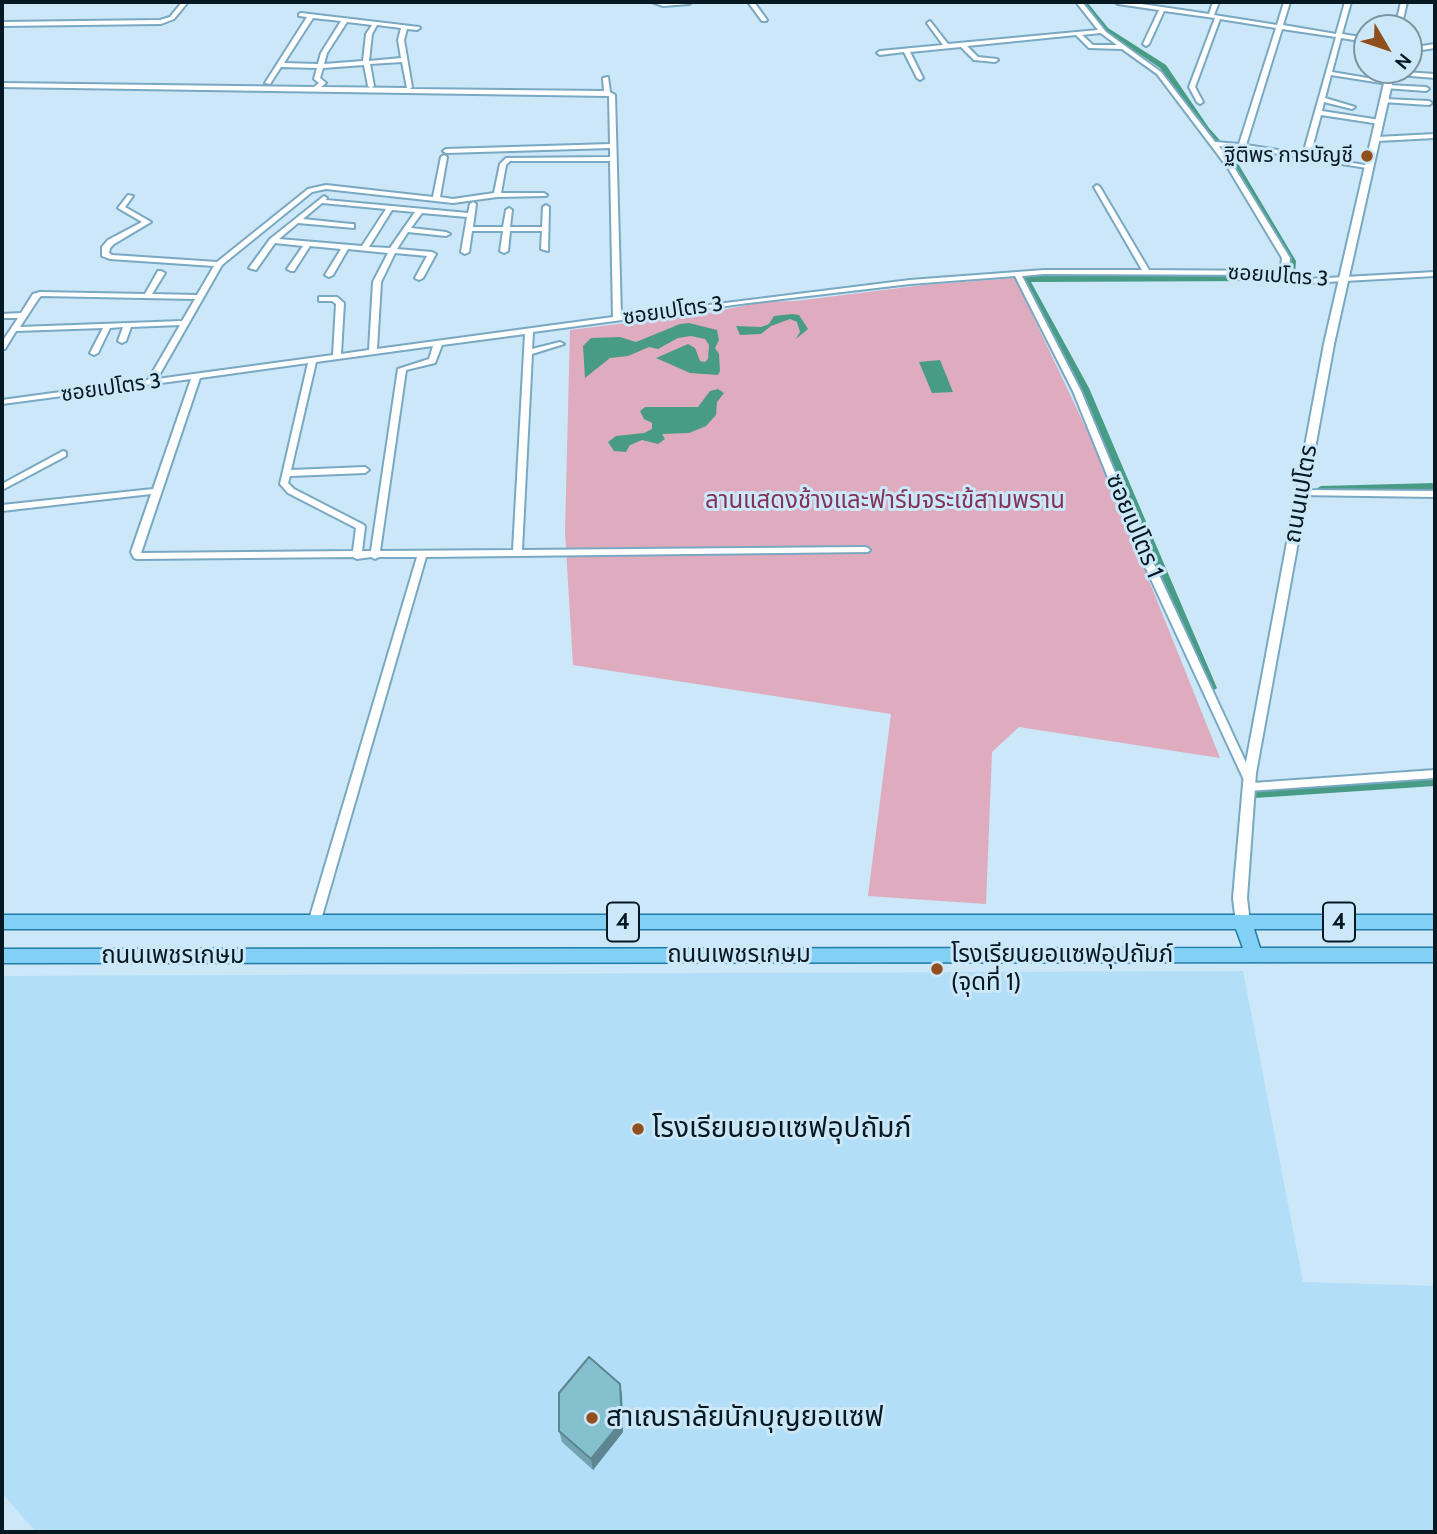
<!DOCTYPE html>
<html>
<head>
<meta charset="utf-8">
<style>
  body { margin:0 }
  #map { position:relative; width:1437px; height:1534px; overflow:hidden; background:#cbe7f8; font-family:Cabin,sans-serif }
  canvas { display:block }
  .frame { position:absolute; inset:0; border:4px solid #061923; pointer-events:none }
  .north { position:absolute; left:1353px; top:14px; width:70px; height:70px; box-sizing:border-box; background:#cbe7f8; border:2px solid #7c95a3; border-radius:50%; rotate:129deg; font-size:19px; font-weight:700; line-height:28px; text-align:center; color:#061923 }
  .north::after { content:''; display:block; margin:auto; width:24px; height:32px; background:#904f1c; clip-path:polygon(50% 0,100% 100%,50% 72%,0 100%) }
</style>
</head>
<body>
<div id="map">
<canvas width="1437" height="1534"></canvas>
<div class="frame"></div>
<div class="north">N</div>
</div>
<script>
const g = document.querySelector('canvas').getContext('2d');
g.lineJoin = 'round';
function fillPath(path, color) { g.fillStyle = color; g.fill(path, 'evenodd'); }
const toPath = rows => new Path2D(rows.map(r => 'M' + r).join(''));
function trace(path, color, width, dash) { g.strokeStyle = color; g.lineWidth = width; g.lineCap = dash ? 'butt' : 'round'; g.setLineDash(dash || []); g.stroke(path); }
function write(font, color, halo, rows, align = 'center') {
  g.font = font + ' Cabin,"Noto Sans Thai",sans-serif'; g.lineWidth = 6; g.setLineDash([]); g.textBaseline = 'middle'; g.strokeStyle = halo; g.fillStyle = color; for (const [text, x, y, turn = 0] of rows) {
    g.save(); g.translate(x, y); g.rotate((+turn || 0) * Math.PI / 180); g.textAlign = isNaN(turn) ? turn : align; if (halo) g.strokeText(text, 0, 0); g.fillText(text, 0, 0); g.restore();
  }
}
const built = toPath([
  [1243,971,1303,1282,1435,1286,1435,1532,36,1532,2,1493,2,976]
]);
const green = toPath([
  [1015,278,1100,458,1220,758,1019,727,992,752,986,904,868,896,891,714,573,665,565,532,570,330,707,313,763,302,796,301,924,285]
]);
const water = toPath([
  [792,314,799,315,808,329,796,339,800,332,797,322,790,319,771,326,761,334,740,335,736,326,761,327,769,324,774,316],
  [689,323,717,330,719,340,715,348,719,354,720,371,718,375,690,373,656,358,688,344,695,348,700,361,705,362,708,359,709,345,705,339,691,336,678,338,658,349,649,347,628,356,610,358,585,378,583,346,591,338,620,337,636,342,680,324],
  [940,360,953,392,932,393,919,362],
  [718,389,724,393,717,402,716,415,706,426,689,433,662,434,665,439,658,444,642,440,630,445,626,452,614,451,608,442,616,436,644,433,652,429,652,423,644,419,640,411,645,407,698,407,710,391]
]);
const canal = toPath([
  [1081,2,1087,2,1108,28,1166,65,1209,128,1233,155,1296,261,1295,276,1265,281,1031,282,1089,388,1217,688,1211,692,1205,688,1079,388,1021,279,1025,276,1265,275,1288,272,1288,261,1226,156,1203,132,1160,68,1104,30,1081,2],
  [1435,483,1435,489,1321,492,1316,489,1321,486,1435,483],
  [1248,770,1252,772,1259,788,1435,776,1435,786,1255,798,1251,796,1242,775,1244,772,1248,770]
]);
const minor = toPath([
  [182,2,188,2,174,19,161,24,2,26,2,22,160,20,170,17,182,2],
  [652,2,692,2,689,4,663,6,652,2],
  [748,2,754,2,767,20,766,21,762,21,748,2],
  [1076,2,1082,2,1106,32,1161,72,1215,142,1239,144,1276,28,1220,19,1195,87,1203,102,1200,104,1197,102,1189,87,1215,18,1164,11,1149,44,1146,46,1143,44,1159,10,1118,4,1115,2,1128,2,1209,14,1213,2,1219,2,1214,15,1277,25,1284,2,1290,2,1283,25,1336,34,1345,2,1351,2,1342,34,1367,38,1367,42,1341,38,1332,72,1391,82,1388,84,1331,75,1325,98,1355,107,1352,109,1324,102,1322,111,1380,120,1383,122,1380,124,1321,115,1310,156,1371,166,1373,167,1373,169,1242,148,1219,146,1234,167,1290,258,1289,267,1283,273,1294,278,1308,279,1435,272,1435,276,1308,283,1290,282,1277,275,1044,274,1022,276,1081,391,1147,549,1254,780,1253,783,1435,770,1435,778,1248,791,1244,790,1243,787,1247,783,1244,780,1137,549,1073,391,1015,276,910,284,748,303,533,332,532,349,560,342,564,344,532,354,522,550,865,547,868,548,870,550,868,552,426,557,320,923,318,926,314,928,310,926,308,923,417,557,379,557,375,559,371,557,357,559,353,557,137,559,134,558,131,552,151,494,2,511,2,505,153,489,191,379,2,404,2,400,148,380,180,325,131,327,126,341,122,343,118,341,123,327,110,328,98,353,94,355,90,353,103,328,16,331,5,349,2,349,2,342,18,318,2,318,2,314,21,313,33,294,40,292,145,294,158,271,161,271,165,273,152,294,197,295,214,266,110,259,102,256,102,247,108,240,142,222,118,208,128,195,133,196,125,207,151,222,114,244,110,248,109,253,112,255,217,262,308,189,326,185,433,197,441,157,444,155,447,157,440,197,453,199,494,193,500,164,506,158,610,157,610,148,446,153,443,151,446,149,610,144,609,96,2,87,2,83,314,87,319,83,314,79,317,68,281,67,270,84,265,83,307,17,299,16,299,14,301,13,419,27,420,28,417,30,407,29,404,40,412,87,410,89,604,91,603,78,608,77,610,92,615,95,621,316,910,280,1044,270,1142,270,1094,187,1097,185,1100,187,1149,270,1276,271,1281,266,1282,258,1228,168,1157,74,1122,49,1089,48,1076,35,967,46,978,57,997,59,998,60,995,62,974,60,961,47,910,52,923,78,920,80,917,78,904,52,880,55,877,53,880,51,943,45,927,23,930,21,948,44,1098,30,1076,2],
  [313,18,341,21,321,53,318,64,284,63,313,18],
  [347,22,372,25,366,34,363,61,324,64,327,53,347,22],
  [377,25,401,28,398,40,401,58,369,61,372,34,377,25],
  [1282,29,1336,37,1303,154,1246,145,1282,29],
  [1101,33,1102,34,1117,45,1093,45,1082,35,1101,33],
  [402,62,407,88,321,87,326,83,320,78,323,68,364,65,368,86,371,88,374,86,370,64,402,62],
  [510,161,610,161,613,317,377,349,381,282,395,253,427,256,415,278,419,280,423,278,436,254,432,252,397,249,408,232,446,236,450,234,446,232,411,228,422,213,467,217,461,252,465,254,469,252,472,231,503,231,500,251,504,253,508,251,510,231,542,231,541,249,548,251,549,207,546,205,543,207,542,227,510,227,512,210,509,208,506,210,503,227,473,227,476,204,473,202,470,204,468,213,326,200,327,198,324,196,270,239,249,268,256,270,275,243,303,246,287,269,291,271,294,271,310,246,341,249,325,275,329,277,333,275,348,249,388,253,373,282,369,350,341,354,344,303,337,297,319,297,319,301,332,301,336,304,333,355,157,379,222,265,312,192,326,189,453,203,497,197,546,196,547,195,544,193,501,193,506,165,510,161],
  [322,203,386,209,362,246,279,239,298,223,354,228,354,224,351,224,303,219,322,203],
  [392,210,415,212,390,248,369,247,392,210],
  [41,296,195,299,182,321,20,327,39,298,41,296],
  [525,334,513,550,380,551,406,370,435,363,442,345,525,334],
  [433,346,429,359,398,369,371,551,362,551,365,527,364,525,294,489,288,483,290,476,365,473,369,470,365,467,291,470,316,362,433,346],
  [308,363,280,484,288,493,356,528,353,551,141,553,200,378,308,363],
  [1435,44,1435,48,1409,52,1409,48,1435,44],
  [1390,71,1435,74,1435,78,1388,74,1388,72,1390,71],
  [1387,85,1426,87,1429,89,1426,91,1385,88,1384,87,1387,85],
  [1384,99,1429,101,1432,103,1429,105,1382,102,1382,100,1384,99],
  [1435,134,1435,138,1377,141,1374,139,1377,137,1435,134],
  [63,451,66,452,66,456,2,490,2,484,63,451],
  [1301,490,1435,491,1435,497,1298,495,1298,491,1301,490]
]);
const tertiary = toPath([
  [1401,2,1407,2,1401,28,1395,28,1401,2],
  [1387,70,1395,70,1334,344,1256,773,1247,898,1250,923,1248,927,1243,929,1238,927,1236,923,1233,898,1244,773,1324,344,1387,70]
]);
const primary = toPath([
  [2,915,1435,915,1435,929,1254,929,1260,948,1435,948,1435,962,2,963,2,949,1243,948,1236,929,2,929,2,915]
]);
const wall = toPath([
  [620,1384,622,1395,623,1432,593,1470,562,1442,559,1431]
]);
const shadedWall = toPath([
  [620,1384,622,1395,623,1432,593,1470,591,1459]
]);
const building = toPath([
  [589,1357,620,1384,622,1421,591,1459,559,1431,559,1393,589,1357]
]);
const markers = [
  [1367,156,7,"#904f1c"],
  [937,969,7,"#904f1c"],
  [638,1129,7,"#904f1c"],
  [592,1418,7,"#904f1c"]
];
const farPoinames = [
  ["ฐิติพร การบัญชี",1353,156]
];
const farStreetnames = [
  ["ซอยเปโตร 3",1278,276,4],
  ["ซอยเปโตร 3",673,311,-8],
  ["ซอยเปโตร 3",111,388,-8]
];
const shields = [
  [623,922,32],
  [1339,922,32]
];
const shieldNames = [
  ["4",623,922],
  ["4",1339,922]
];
const streetNames = [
  ["ถนนเปโตร",1301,494,-80],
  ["ซอยเปโตร 1",1134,526,67],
  ["ถนนเพชรเกษม",739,955],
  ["ถนนเพชรเกษม",173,956]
];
const parkNames = [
  ["ลานแสดงช้างและฟาร์มจระเข้สามพราน",885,501]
];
const poiNames = [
  ["โรงเรียนยอแซฟอุปถัมภ์",951,955],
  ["(จุดที่ 1)",951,983]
];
const nearPoinames = [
  ["โรงเรียนยอแซฟอุปถัมภ์",652,1129],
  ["สาเณราลัยนักบุญยอแซฟ",606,1418]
];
fillPath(built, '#b2def8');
fillPath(green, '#deabbf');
fillPath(water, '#489c86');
fillPath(canal, '#489c86');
trace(minor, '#79a8c2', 4);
trace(tertiary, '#79a8c2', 4);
trace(primary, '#207ca6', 3);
fillPath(minor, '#fff');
fillPath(tertiary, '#fff');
fillPath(primary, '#82d0f4');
fillPath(wall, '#72a5b1');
fillPath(shadedWall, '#5d8690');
fillPath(building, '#85c0ce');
trace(building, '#5d8690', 2);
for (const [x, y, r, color] of markers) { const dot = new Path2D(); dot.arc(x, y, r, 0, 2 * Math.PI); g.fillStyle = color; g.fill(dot); trace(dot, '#cbe7f8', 2.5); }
write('21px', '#061923', '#cbe7f8', farPoinames, 'right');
write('21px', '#061923', '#cbe7f8', farStreetnames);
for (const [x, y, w] of shields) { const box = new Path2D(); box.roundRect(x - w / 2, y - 19.5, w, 39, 5); g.fillStyle = '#cbe7f8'; g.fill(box); trace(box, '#061923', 2); }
write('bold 23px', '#061923', null, shieldNames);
write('24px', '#061923', '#cbe7f8', streetNames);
write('24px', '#833258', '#cbe7f8', parkNames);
write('24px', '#061923', '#cbe7f8', poiNames, 'left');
write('28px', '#061923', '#cbe7f8', nearPoinames, 'left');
</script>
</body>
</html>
